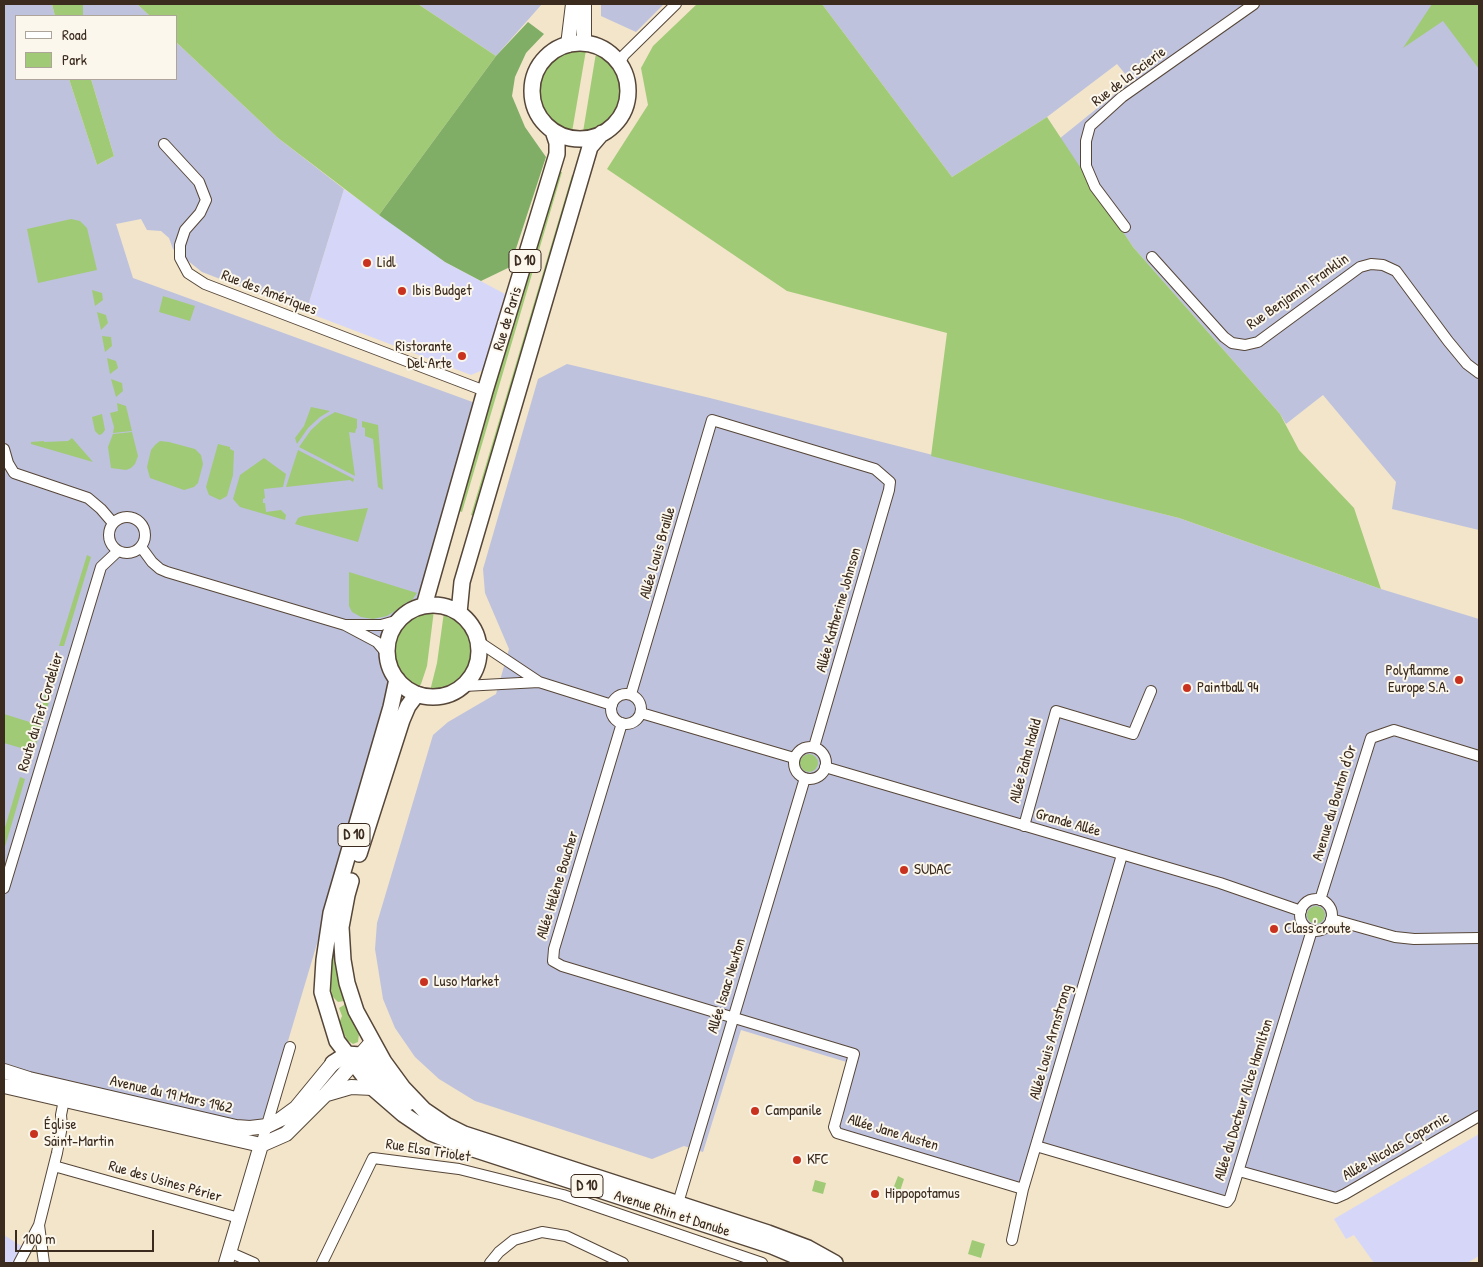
<!DOCTYPE html>
<html>
<head>
<meta charset="utf-8">
<style>
  body { margin:0 }
  #map { position:relative; width:1483px; height:1267px; overflow:hidden; background:#f2e5ca; font-family:"Patrick Hand",sans-serif }
  canvas { display:block }
  .frame { position:absolute; inset:0; border:5px solid #3b2a1e; pointer-events:none }
  .legend { position:absolute; left:15px; top:15px; width:162px; height:65px; box-sizing:border-box; background:#fbf7ec; border:1px solid #aea59a; margin:0; padding:6px 9px; list-style:none; font-size:15px; color:#3b2a1e }
  .legend li { display:flex; align-items:center; gap:10px; height:25px }
  .legend b { width:25px; border:1px solid #aea59a }
  .scale { position:absolute; left:15px; top:1230px; width:139px; height:22px; box-sizing:border-box; border:2px solid #3b2a1e; border-top:0; padding-left:6px; font-size:15px; line-height:18px; white-space:nowrap; color:#3b2a1e; -webkit-text-stroke:4px #fbf7ec; paint-order:stroke }
</style>
</head>
<body>
<div id="map">
<canvas width="1483" height="1267"></canvas>
<div class="frame"></div>
<ul class="legend">
<li><b style="height:6px;background:#fff"></b>Road</li>
<li><b style="height:14px;background:#a1ca76"></b>Park</li>
</ul>
<div class="scale">100 m</div>
</div>
<script>
const g = document.querySelector('canvas').getContext('2d');
g.lineJoin = 'round';
function fillPath(path, color) { g.fillStyle = color; g.fill(path, 'evenodd'); }
const toPath = rows => new Path2D(rows.map(r => 'M' + r).join(''));
function trace(path, color, width, dash) { g.strokeStyle = color; g.lineWidth = width; g.lineCap = dash ? 'butt' : 'round'; g.setLineDash(dash || []); g.stroke(path); }
function write(font, color, halo, rows, align = 'center') {
  g.font = font + ' "Patrick Hand",sans-serif'; g.lineWidth = 4; g.setLineDash([]); g.textBaseline = 'middle'; g.strokeStyle = halo; g.fillStyle = color; for (const [text, x, y, turn = 0] of rows) {
    g.save(); g.translate(x, y); g.rotate((+turn || 0) * Math.PI / 180); g.textAlign = isNaN(turn) ? turn : align; if (halo) g.strokeText(text, 0, 0); g.fillText(text, 0, 0); g.restore();
  }
}
const built = toPath([
  [344,189,445,262,505,294,483,370,471,375,306,312],
  [1479,1134,1479,1256,1467,1263,1374,1263,1354,1235,1346,1239,1334,1219],
  [4,1235,23,1247,15,1263,4,1263]
]);
const industrial = toPath([
  [4,4,52,4,55,16,16,16,16,79,69,79,97,165,114,156,91,79,176,79,176,42,278,138,344,189,306,312,202,272,173,249,169,238,161,231,147,230,141,219,116,224,133,278,478,404,268,1108,252,1137,4,1087],
  [83,4,137,4,150,16,83,16],
  [418,4,542,4,496,56],
  [601,4,664,4,636,32,601,16],
  [822,4,1479,4,1479,530,1392,509,1396,482,1323,395,1286,424,1280,414,1133,247,1059,139,1131,81,1117,64,1047,117,952,177],
  [567,364,710,398,1179,518,1381,589,1479,619,1479,1117,1337,1199,1240,1173,1231,1202,1039,1144,1024,1192,834,1133,853,1064,741,1030,703,1152,684,1146,652,1159,475,1101,439,1079,415,1057,395,1028,383,999,375,949,377,923,433,735,448,722,496,694,509,649,485,593,483,569,538,379]
]);
const green = toPath([
  [52,4,83,4,83,16,55,16],
  [137,4,418,4,496,56,379,215,278,138,176,42,176,16,150,16],
  [697,4,822,4,952,177,1047,117,1133,247,1280,414,1299,450,1354,508,1381,589,1179,518,931,456,947,333,787,291,607,169,648,105,641,68,653,46],
  [1432,4,1479,4,1479,69,1443,21,1403,48],
  [571,50,586,50,572,132,563,129,550,121,542,109,538,94,539,80,546,66,557,56],
  [596,53,607,61,617,74,621,89,620,97,616,111,606,123,593,131,583,132],
  [69,79,91,79,114,156,97,165],
  [557,171,562,172,462,512,456,510],
  [572,175,577,176,476,517,471,515],
  [71,219,80,221,87,228,97,270,38,283,27,229],
  [92,290,102,293,103,300,95,306],
  [163,296,195,306,190,321,159,312],
  [97,312,106,315,108,323,101,330],
  [102,336,111,337,112,346,105,352],
  [107,358,116,361,118,368,110,374],
  [111,379,122,383,123,391,116,397],
  [117,403,126,406,132,431,113,433,114,427,110,413,118,411],
  [311,407,330,411,320,417,308,428,297,444,295,438,304,426],
  [335,412,357,419,357,428,356,429,355,433,349,432,355,476,299,447,311,430,323,419],
  [102,414,105,430,102,434,99,435,95,431,92,417],
  [362,421,378,425,383,490,378,487,373,439,365,436,365,428,362,427],
  [132,432,138,456,135,464,131,468,126,470,111,468,108,447,113,434],
  [72,438,93,462,31,444,31,442,44,441,44,442,68,441],
  [160,441,169,442,195,449,201,455,203,464,198,483,194,487,184,490,150,478,147,467,151,450,155,445],
  [218,444,230,447,230,449,234,451,233,475,227,496,220,500,209,495,206,487],
  [298,450,354,479,353,482,350,480,286,487],
  [264,458,286,474,283,487,264,489,265,498,263,499,263,503,265,503,266,512,281,510,286,515,285,520,240,507,233,499,240,475],
  [368,508,358,542,295,524,298,518,303,516],
  [87,555,91,557,64,646,59,646],
  [349,572,417,593,412,600,404,604,404,605,387,616,373,619,361,617,352,612,349,606],
  [434,610,427,666,421,684,418,688,404,678,398,670,393,654,395,640,401,627,410,618,420,613],
  [444,612,455,616,467,628,473,642,473,656,468,672,460,681,445,689,430,691,437,663],
  [51,674,56,677,50,700,44,698],
  [43,700,49,702,31,761,25,760,28,750,4,743,4,714,36,724],
  '800 763a9 9 0 1 1 18 0a9 9 0 1 1-18 0Z',
  [20,777,25,779,4,850,4,831],
  [344,890,357,1026,359,1034,358,1042,353,1044,347,1040,339,1023,342,1016,339,1008,344,1005,344,1001,338,1002,332,996,328,967],
  '1307 915a9 9 0 1 1 18 0a9 9 0 1 1-18 0Z',
  [898,1176,904,1179,900,1191,893,1189],
  [815,1180,826,1183,823,1194,812,1191],
  [972,1240,985,1244,981,1258,968,1254]
]);
const forest = toPath([
  [528,22,544,34,526,53,515,77,512,96,525,127,546,157,510,267,481,281,445,262,379,215,496,56]
]);
const street = toPath([
  [619,63,624,55,676,4],
  [164,144,199,182,206,200,200,213,185,230,180,245,180,258,188,273,205,284,485,391],
  [1125,227,1095,187,1086,166,1086,141,1090,126,1122,97,1254,4],
  [1152,257,1224,337,1232,343,1245,345,1258,342,1360,267,1371,264,1383,265,1396,271,1448,341,1467,364,1479,373],
  [4,449,8,463,14,473,88,498,101,509,113,523],
  '109 535a18 18 0 1 1 36 0a18 18 0 1 1-36 0Z',
  [141,547,152,562,160,569,167,572,345,625,377,642,388,655],
  [346,625,381,625,399,620],
  [479,642,539,682,612,705],
  [464,686,539,682],
  [631,694,712,420,875,469,890,482,889,490,814,747],
  '611 709a15 15 0 1 1 30 0a15 15 0 1 1-30 0Z',
  [641,713,794,758],
  [622,723,554,949,553,961,562,966,854,1054,834,1127,837,1133,1023,1189],
  '794 763a16 16 0 1 1 32 0a16 16 0 1 1-32 0Z',
  [825,767,1220,883,1301,911],
  [1024,826,1056,711,1133,734,1151,691],
  [4,888,101,567,118,551],
  '1300 915a16 16 0 1 1 32 0a16 16 0 1 1-32 0Z',
  [1320,900,1371,738,1394,730,1479,756],
  [1331,919,1395,937,1414,939,1479,938],
  [261,1145,290,1047],
  [1036,1146,1227,1202,1230,1198,1312,930],
  [54,1166,239,1218],
  [1239,1171,1336,1198,1345,1194,1479,1116],
  [678,1203,805,778],
  [1012,1240,1023,1189,1122,855],
  [229,1252,254,1263],
  [19,1263,39,1225],
  [44,1263,39,1225,57,1153,62,1126,61,1115,64,1100],
  [322,1263,373,1158,459,1169,563,1195,762,1263],
  [490,1263,499,1252,514,1240,542,1232,566,1236,623,1263]
]);
const secondary = toPath([
  [584,4,584,43],
  [568,45,573,4],
  [4,1071,29,1079,236,1127,250,1128,267,1126,281,1119,296,1108,333,1063],
  [4,1086,261,1145],
  [327,1094,351,1087,373,1088],
  [226,1263,261,1145,286,1134,326,1094,372,1042]
]);
const primary = toPath([
  '532 91a48 48 0 1 1 96 0a48 48 0 1 1-96 0Z',
  '387 651a46 46 0 1 1 92 0a46 46 0 1 1-92 0Z',
  [424,606,485,391,557,154,557,143,553,131],
  [459,613,462,582,590,147,602,133],
  [397,679,391,707,331,913,324,960,322,992,337,1041,373,1088,403,1114,431,1133,458,1144,772,1246,812,1263],
  [359,854,402,720,408,706,417,694],
  [351,881,347,895,341,927,343,960,347,983,356,1011,384,1062,403,1088,424,1110,446,1125,464,1134,768,1233,808,1248,835,1263],
  [333,1063,347,1054,360,1055,368,1060,400,1099,408,1103]
]);
const markers = [
  [367,263,5,"#c8321e"],
  [402,291,5,"#c8321e"],
  [462,356,5,"#c8321e"],
  [1459,680,5,"#c8321e"],
  [1187,688,5,"#c8321e"],
  [904,870,5,"#c8321e"],
  [1274,929,5,"#c8321e"],
  [424,982,5,"#c8321e"],
  [755,1111,5,"#c8321e"],
  [34,1134,5,"#c8321e"],
  [797,1160,5,"#c8321e"],
  [875,1194,5,"#c8321e"]
];
const shields = [
  [525,261,32],
  [354,835,32],
  [587,1186,32]
];
const shieldNames = [
  ["D 10",525,261],
  ["D 10",354,835],
  ["D 10",587,1186]
];
const streetNames = [
  ["Rue de la Scierie",1129,77,-37],
  ["Rue Benjamin Franklin",1298,292,-35],
  ["Rue des Amériques",269,293,21],
  ["Rue de Paris",508,319,-73],
  ["Allée Louis Braille",658,553,-74],
  ["Allée Katherine Johnson",839,610,-74],
  ["Route du Fief Cordelier",41,712,-73],
  ["Allée Zaha Hadid",1026,761,-75],
  ["Avenue du Bouton d'Or",1335,803,-73],
  ["Grande Allée",1068,823,16],
  ["Allée Hélène Boucher",558,885,-73],
  ["Allée Isaac Newton",727,986,-73],
  ["Allée Louis Armstrong",1051,1042,-74],
  ["Avenue du 19 Mars 1962",171,1095,13],
  ["Allée du Docteur Alice Hamilton",1244,1100,-73],
  ["Allée Jane Austen",893,1133,17],
  ["Allée Nicolas Copernic",1396,1147,-30],
  ["Rue Elsa Triolet",428,1151,9],
  ["Rue des Usines Périer",165,1182,16],
  ["Avenue Rhin et Danube",672,1214,18]
];
const poiNames = [
  ["Lidl",377,263],
  ["Ibis Budget",412,291],
  ["Ristorante",452,347,"right"],
  ["Del Arte",452,364,"right"],
  ["Polyflamme",1449,671,"right"],
  ["Europe S.A.",1449,688,"right"],
  ["Paintball 94",1197,688],
  ["SUDAC",914,870],
  ["Class'croute",1284,929],
  ["Luso Market",434,982],
  ["Campanile",765,1111],
  ["Église",44,1125],
  ["Saint-Martin",44,1142],
  ["KFC",807,1160],
  ["Hippopotamus",885,1194]
];
fillPath(built, '#d6d7f8');
fillPath(industrial, '#bec2dd');
fillPath(green, '#a1ca76');
fillPath(forest, '#80ae67');
trace(street, '#564638', 12);
trace(secondary, '#564638', 16);
trace(primary, '#564638', 18);
trace(street, '#fff', 10);
trace(secondary, '#fff', 14);
trace(primary, '#fff', 15);
for (const [x, y, r, color] of markers) { const dot = new Path2D(); dot.arc(x, y, r, 0, 2 * Math.PI); g.fillStyle = color; g.fill(dot); trace(dot, '#fbf7ec', 2); }
for (const [x, y, w] of shields) { const box = new Path2D(); box.roundRect(x - w / 2, y - 11.5, w, 23, 4); g.fillStyle = '#fbf7ec'; g.fill(box); trace(box, '#3b2a1e', 1); }
write('bold 14px', '#3b2a1e', null, shieldNames);
write('15px', '#3b2a1e', '#fbf7ec', streetNames);
write('15px', '#3b2a1e', '#fbf7ec', poiNames, 'left');
</script>
</body>
</html>
